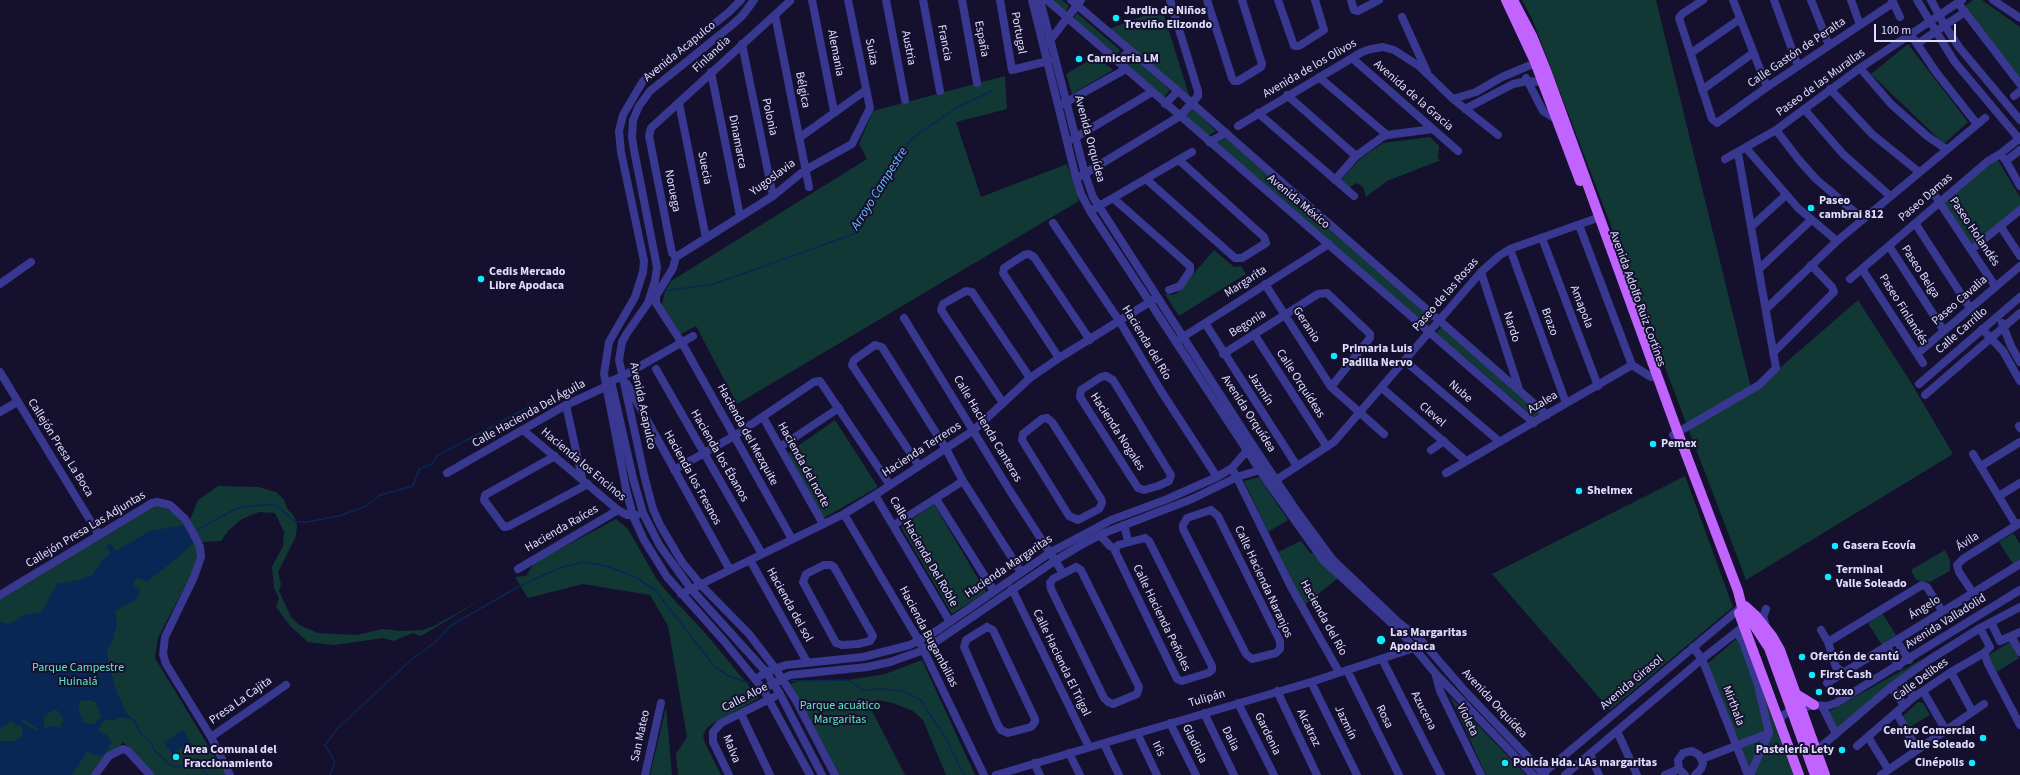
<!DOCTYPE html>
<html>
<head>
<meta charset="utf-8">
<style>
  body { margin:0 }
  #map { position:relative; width:2020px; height:775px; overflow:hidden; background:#14102e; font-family:"Source Sans 3",sans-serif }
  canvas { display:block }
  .scale { position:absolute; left:1874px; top:24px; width:82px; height:18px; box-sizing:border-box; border:2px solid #e0ddff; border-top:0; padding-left:5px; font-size:12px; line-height:14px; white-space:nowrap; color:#e0ddff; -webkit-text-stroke:3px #14102e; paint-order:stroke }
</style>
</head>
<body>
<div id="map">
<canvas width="2020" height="775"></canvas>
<div class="scale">100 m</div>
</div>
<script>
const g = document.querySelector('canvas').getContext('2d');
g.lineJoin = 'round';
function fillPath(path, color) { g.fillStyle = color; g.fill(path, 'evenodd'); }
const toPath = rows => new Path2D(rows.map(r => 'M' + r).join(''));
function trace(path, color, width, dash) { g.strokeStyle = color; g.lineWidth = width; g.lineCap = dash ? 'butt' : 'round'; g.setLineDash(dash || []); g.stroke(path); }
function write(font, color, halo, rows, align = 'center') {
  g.font = font + ' "Source Sans 3",sans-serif'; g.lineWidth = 4; g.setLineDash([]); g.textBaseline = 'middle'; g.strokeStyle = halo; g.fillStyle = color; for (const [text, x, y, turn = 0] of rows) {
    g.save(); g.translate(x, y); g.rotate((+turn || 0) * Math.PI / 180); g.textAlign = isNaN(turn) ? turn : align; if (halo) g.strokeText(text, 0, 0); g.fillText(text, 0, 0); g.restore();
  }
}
const green = toPath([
  [1049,0,1062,0,1069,6,1065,13],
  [1522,0,1656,0,1752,392,1858,300,1910,381,1953,454,1746,580,1533,21],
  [1973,0,1982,0,2020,27,2020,81,1965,6],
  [1162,9,1190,98,1109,29],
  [1077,13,1120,50,1115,56,1072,21],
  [1908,44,1968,122,1944,144,1871,74],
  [1095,57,1113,70,1072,94,1066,74],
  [1132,57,1170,90,1164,97,1126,64],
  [1005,76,1007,109,956,122,981,197,1067,164,1079,201,737,404,696,326,681,334,662,305,665,291,671,281,867,159,859,144,873,111],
  [1192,108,1216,131,1208,136,1183,114],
  [1430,137,1439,146,1438,159,1441,160,1387,181,1366,197,1363,187,1357,183,1348,188,1339,182,1361,158,1383,143],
  [1226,138,1434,317,1427,325,1215,144],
  [1996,157,2020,197,2020,208,1972,247,1943,202],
  [1214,250,1234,267,1241,266,1246,274,1179,316,1165,294,1172,295,1177,293],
  [1443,325,1543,412,1534,417,1436,333],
  [835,420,878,487,822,519,788,453],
  [1685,476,1733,607,1610,710,1492,574],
  [1259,477,1288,520,1268,532,1244,481],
  [218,486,259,487,276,492,284,500,287,508,294,516,297,525,296,536,278,572,281,584,279,591,291,617,299,625,318,633,357,635,382,629,403,631,423,630,434,626,486,597,421,636,413,633,393,641,383,638,334,645,308,642,290,626,276,607,279,598,274,588,272,567,283,546,284,532,275,513,259,512,242,519,228,531,221,541,201,542,189,522,198,500],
  [934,504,986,592,952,614,901,527],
  [153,506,165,507,179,517,197,545,197,563,158,638,155,658,226,775,154,775,123,742,99,775,0,775,0,596],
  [616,519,628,529,656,578,666,591,706,634,759,698,712,724,706,729,703,736,705,743,721,775,678,775,676,754,687,737,668,626,650,595,583,584,528,598,515,577,526,576,534,563],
  [2013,533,2020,544,2020,560,2013,564,1999,542],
  [1301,541,1311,554,1315,552,1338,578,1304,605,1278,552],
  [1945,550,1950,560,1950,571,1930,582,1916,580,1911,570],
  [1882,613,1896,635,1882,645,1868,623],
  [1743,633,1794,775,1751,775,1707,664],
  [2010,642,2019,658,1997,672,1987,656],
  [1926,657,1835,730,1828,712],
  [922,660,975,775,946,775,923,720,913,711,893,703,878,700,868,703,905,775,838,775,787,685,799,681,848,680,885,674],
  [1450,696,1526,775,1486,775],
  [1918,702,1923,703,1930,715,1908,728,1903,716],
  [666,707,672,775,650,775]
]);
const water = toPath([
  [184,525,195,541,182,554,148,581,136,578,133,586,140,589,137,599,115,611,117,624,113,641,107,649,108,660,115,687,126,713,134,720,120,717,115,720,105,720,101,724,98,731,108,736,111,742,104,755,97,756,87,752,72,775,0,775,0,741,15,741,21,737,23,731,20,724,17,726,12,721,8,722,6,726,3,725,0,730,0,622,6,624,16,621,23,615,42,612,57,584,79,580,92,575,104,558,111,554,106,546,111,544,116,551,150,531],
  [91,700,96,703,101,716,94,724,88,724,83,722,78,706,80,701],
  [57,710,64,720,60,728,55,726,44,728,44,717,52,711],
  [22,719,34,726,37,729,37,731,23,723],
  [183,730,190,742,172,754,164,743]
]);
const stream = toPath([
  [665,291,714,284,854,234,911,139,956,108,992,91],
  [195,531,237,508,274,504,296,522,307,522,339,516,366,506,380,495,413,486,419,469,432,464,437,456,528,407,528,403],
  [791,681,848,680,863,690,882,689,902,691,920,699,947,740,964,775],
  [134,720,140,733,150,741,154,750,170,765,176,767,194,762,208,775],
  [330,775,335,762,325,745,337,729,412,659,434,643,450,626,516,588,559,568,583,562,606,566,635,577,655,590,715,667,729,676,749,683]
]);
const minor = toPath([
  [741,0,729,12,643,81,623,115,619,131,621,152,640,242,644,261,643,272,635,297,609,342,604,374,626,489,633,516,644,540,667,577,724,641,763,689,810,775],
  [754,0,742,16,732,25,650,91,639,106,633,120,632,137,634,150,657,267,655,281,648,303,627,333,622,342,619,360,645,479,653,509,660,525,682,562,701,585,749,634,775,668,795,699,835,775],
  [812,0,834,111],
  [886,0,905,100],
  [923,0,940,91],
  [962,0,977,83],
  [1000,0,1012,70,1048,61],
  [1032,0,1076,178,1081,194,1090,211,1269,484,1323,560,1400,631,1436,674,1533,775],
  [1040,0,1085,174,1093,197,1252,444,1294,507,1333,560,1398,622,1420,639,1465,691,1545,775],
  [1047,0,1534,423],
  [1071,0,1178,91,1547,415],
  [1207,0,1232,78,1234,81,1238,81,1261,67,1262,64,1242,0],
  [1278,0,1294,46,1299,46,1324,30,1315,0],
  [1351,0,1354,10,1358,11,1379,0],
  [1703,0,1682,14,1679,18,1712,119,1717,123,1767,87,1893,3],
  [1733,0,1767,87],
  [1774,0,1798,66],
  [1811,0,1829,45],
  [1851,0,1860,25],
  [1892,0,1900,17],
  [1917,0,1954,61,2020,140],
  [1931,0,1945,26,1959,47,2020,120],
  [1993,0,2020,18],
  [1958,3,2020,84],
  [775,15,809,187],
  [1402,17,1427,72],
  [1911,35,1936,72,1977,124],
  [1048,43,1081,0],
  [742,44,773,196],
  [1917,44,1965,12],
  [1691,53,1740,19],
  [1352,58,1458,151],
  [1118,62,1130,50],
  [1860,68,1891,104,1927,136,1946,149],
  [711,72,740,216],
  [1319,77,1387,135],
  [1526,78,1543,111,1557,120],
  [1830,89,1872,134,1919,172],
  [1702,90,1753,53],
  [1287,95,1356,156],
  [2014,96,2020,91],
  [1453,99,1476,92,1502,77,1540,61],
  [679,103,706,238],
  [1063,104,1126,69],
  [1165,104,1178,91],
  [1465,109,1513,84,1527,81,1542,82,1546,78],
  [1804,109,1843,154,1890,196],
  [1258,113,1354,196],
  [1238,126,1362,52,1371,49,1383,47,1394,50,1419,66,1453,99,1498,135],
  [1776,130,1799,160,1816,179,1863,219],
  [799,138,866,90],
  [1073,139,1152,92],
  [1209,142,1226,133],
  [1746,148,1798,208,1837,241],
  [2000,154,2006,161,2020,186],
  [1725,159,1776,130,1860,68,1962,0],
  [2006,161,2020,150],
  [1081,176,1180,116,1198,96,1198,91,1170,0],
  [1146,179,1235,258,1242,258,1266,243,1264,237,1179,160],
  [1335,180,1356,156,1381,138,1387,135,1433,129],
  [1932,191,1995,286],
  [1113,198,1190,266,1190,271,1180,286,1169,290],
  [1094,209,1192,152],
  [1053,223,1120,322,1161,391,1217,477],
  [1915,223,1970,308],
  [1579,225,1632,365],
  [1752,226,1786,195],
  [2001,227,2020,256],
  [1542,238,1598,386],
  [1889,246,1944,331],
  [1510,249,1566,403],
  [1971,250,2020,210],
  [676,257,773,196,805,170,852,144,870,108,848,0],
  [676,257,673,268,656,296,656,303,682,343,792,539],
  [676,257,672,253,649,136,651,128,790,1],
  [1759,269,1811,220],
  [1862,269,1923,363],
  [1481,272,1519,389],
  [1850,279,1988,161,2000,154,2020,138],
  [0,284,31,262],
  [1265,284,1331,387,1384,434],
  [1766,309,1837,241,1985,118],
  [904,318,1010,491,1063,573],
  [1205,323,1297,466],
  [2002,323,2011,346,2020,362],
  [1982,329,2003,351,2020,381],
  [1254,334,1327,447],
  [1180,339,1329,244],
  [1774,352,1834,292,1832,287,1811,265],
  [1223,354,1318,294,1327,293,1370,334,1370,338,1331,387],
  [1917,354,2020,266],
  [1059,358,1003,273,1004,268,1024,255,1029,254,1034,257,1090,340],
  [1405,361,1500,442],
  [656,369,762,554],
  [0,372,99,535],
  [1106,376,1113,380,1171,475,1169,481,1158,486,1144,490,1138,488,1080,397,1081,390,1101,377,1106,376],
  [611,381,633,478,643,513,660,546,691,589,766,672,780,694,822,775],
  [627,384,730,570],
  [1919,384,2020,297],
  [1382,388,1466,461],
  [1925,395,2020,313],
  [1003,403,941,310,943,304,966,291,972,292,1030,378],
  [566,405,582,478],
  [0,412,17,402],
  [763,417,823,524],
  [1047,418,1052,422,1101,499,1102,503,1099,509,1078,520,1069,516,1022,440,1023,434,1042,419,1047,418],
  [2019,426,2020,428],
  [523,430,618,510,627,515,637,515],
  [1673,435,1759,385,1776,368,1738,153],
  [780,447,839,408],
  [1431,450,1444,441],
  [1973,454,2016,525],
  [555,456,485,495,484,500,504,527,509,526,588,484],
  [919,466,852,365,854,360,875,345,882,347,946,449,963,481,1021,572],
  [1981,466,2020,442],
  [674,470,734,436,814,382,820,381,890,485],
  [1234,472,1291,587,1339,672],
  [447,473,566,405,605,387,611,381,623,376,693,336],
  [1446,473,1632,365,1651,377],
  [1273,482,1334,442,1481,272,1499,256,1510,249,1600,217],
  [875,495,950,622],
  [1999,496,2020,483],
  [936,499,994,591],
  [1211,510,1218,516,1280,641,1280,649,1276,653,1252,659,1246,654,1183,529,1183,525,1187,518,1211,510],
  [844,514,919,641,984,775],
  [894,525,963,481],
  [1124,525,1128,541],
  [1100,535,1110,546,1115,549],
  [1145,538,1149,541,1212,666,1212,670,1208,673,1182,681,1177,679,1115,551,1118,545,1145,538],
  [750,560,807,662],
  [824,565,831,565,834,567,873,636,870,641,858,644,842,645,836,643,803,582,806,574,824,565],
  [1076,567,1081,570,1139,687,1137,694,1113,704,1108,702,1104,698,1051,589,1050,583,1053,579,1076,567],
  [518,569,618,510],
  [1012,589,1089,747],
  [1973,593,1959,572,1957,565,1963,559,2020,523],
  [681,594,844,514,875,495,974,430,1030,378,1059,358,1153,300],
  [0,595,152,503,157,502,170,505,185,519,193,533,200,547,201,557,194,577,165,637,163,654,166,664,211,737,230,775],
  [1991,622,2000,641,2020,632],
  [1766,626,1763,617,1766,609],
  [987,627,993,630,1035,719,1035,722,1031,727,1008,733,1001,730,998,725,964,647,966,640,987,627],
  [1821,630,1828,642,1836,667,1843,672],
  [1737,632,1743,642,1758,685,1769,733,1750,775],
  [2011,636,2020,652],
  [1896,640,1909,660],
  [1828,642,1922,585,1927,587,1942,611],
  [1886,646,1899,666],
  [1693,647,1702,659,1748,775],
  [1984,653,1988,664,2020,725],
  [1382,659,1441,775],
  [1347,670,1399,775],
  [1951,672,1972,711],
  [1436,676,1440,691,1481,775],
  [756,679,766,672,786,665,863,657,910,645,938,630,1051,552,1111,520,1165,500,1217,477,1232,468,1249,448],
  [1901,680,1914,697],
  [1311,682,1357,775],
  [1827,683,2020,564],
  [1891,687,1904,705],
  [763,689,790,675,867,667,890,662,924,650,1056,560,1083,544,1104,533,1192,499,1237,477,1263,469],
  [1277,691,1317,775],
  [1923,691,1945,729],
  [1238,703,1274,775],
  [1822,706,1836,734],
  [1896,712,1917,749],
  [1204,713,1234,775],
  [741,714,770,775],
  [1780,722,1782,716,1790,711,1814,705,1827,706,1836,703,2020,590],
  [1170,723,1196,775],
  [1617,731,1637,775],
  [1137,733,1157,775],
  [211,737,286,685],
  [1868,737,1888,769],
  [1104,744,1119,775],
  [1857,746,1914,697,1951,672,1984,653,1990,647,1980,628],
  [1817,750,1891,687,1929,660,1980,628,2020,607],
  [1069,753,1080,775],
  [1590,754,1599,775],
  [1702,759,1769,733],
  [1034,763,1040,775],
  [95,775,109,756,123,749,128,751,150,775],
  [645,775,661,703],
  [729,775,713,742,713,732,721,723,774,697],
  [996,775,1311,682,1414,648,1417,645],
  [1541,775,1738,610],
  [1565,775,1702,659,1748,623],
  [1665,775,1679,769],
  [1685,775,1679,769,1678,760,1683,753,1692,751,1699,755,1703,763,1701,769,1695,775],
  [1881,775,1984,704]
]);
const major = toPath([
  [1506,0,1535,62,1580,181],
  [1513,0,1532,36,1547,73,1678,433,1738,591,1742,607,1769,648,1815,775],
  [1745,606,1756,616,1772,636,1780,650,1825,775],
  [1739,613,1799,775],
  [1796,694,1814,705]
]);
const markers = [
  [1116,18,4,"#09edff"],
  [1079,59,4,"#09edff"],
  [1811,208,4,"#09edff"],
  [481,279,4,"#09edff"],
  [1334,356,4,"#09edff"],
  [1653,444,4,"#09edff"],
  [1579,491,4,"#09edff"],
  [1835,546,4,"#09edff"],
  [1828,577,4,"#09edff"],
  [1381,640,5,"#09edff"],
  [1802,657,4,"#09edff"],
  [1812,675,4,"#09edff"],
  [1819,692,4,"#09edff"],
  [1983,738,4,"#09edff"],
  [1842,750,4,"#09edff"],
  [176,757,4,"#09edff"],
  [1505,763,4,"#09edff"],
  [1972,763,4,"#09edff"]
];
const poiNames = [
  ["Jardin de Niños",1124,11],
  ["Treviño Elizondo",1124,25],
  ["Carniceria LM",1087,59],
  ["Paseo",1819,201],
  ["cambrai 812",1819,215],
  ["Cedis Mercado",489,272],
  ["Libre Apodaca",489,286],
  ["Primaria Luis",1342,349],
  ["Padilla Nervo",1342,363],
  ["Pemex",1661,444],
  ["Shelmex",1587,491],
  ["Gasera Ecovía",1843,546],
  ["Terminal",1836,570],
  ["Valle Soleado",1836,584],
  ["Las Margaritas",1390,633],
  ["Apodaca",1390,647],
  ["Ofertón de cantú",1810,657],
  ["First Cash",1820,675],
  ["Oxxo",1827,692],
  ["Centro Comercial",1975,731,"right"],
  ["Valle Soleado",1975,745,"right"],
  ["Area Comunal del",184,750],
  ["Fraccionamiento",184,764],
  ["Pastelería Lety",1834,750,"right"],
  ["Policía Hda. LAs margaritas",1513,763],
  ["Cinépolis",1964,763,"right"]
];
const streetNames = [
  ["Portugal",1018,33,80],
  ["España",981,39,79],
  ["Francia",944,43,79],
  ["Austria",908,48,79],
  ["Avenida Acapulco",680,52,-39],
  ["Suiza",871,52,79],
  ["Alemania",835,53,79],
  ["Calle Gastón de Peralta",1797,53,-34],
  ["Finlandia",712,55,-43],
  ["Avenida de los Olivos",1310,69,-30],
  ["Paseo de las Murallas",1821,83,-36],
  ["Bélgica",802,90,79],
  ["Avenida de la Gracia",1413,96,41],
  ["Polonia",769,117,78],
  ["Avenida Orquídea",1089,139,75],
  ["Dinamarca",737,142,79],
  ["Suecia",704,168,79],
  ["Yugoslavia",773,178,-36],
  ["Noruega",672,191,79],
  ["Paseo Damas",1926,198,-41],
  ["Avenida México",1298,202,40],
  ["Paseo Holandés",1974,232,56],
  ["Paseo Belga",1920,272,57],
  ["Margarita",1246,282,-33],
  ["Paseo de las Rosas",1446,295,-49],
  ["Avenida Adolfo Ruiz Cortínes",1637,299,70],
  ["Paseo Cavalia",1960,301,-41],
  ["Amapola",1581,307,69],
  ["Paseo Finlandés",1903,310,58],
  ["Brazo",1549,322,70],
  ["Begonia",1248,324,-32],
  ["Geranio",1306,325,57],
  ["Nardo",1511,327,72],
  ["Calle Carrillo",1962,331,-41],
  ["Hacienda del Río",1146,343,59],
  ["Calle Orquídeas",1300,384,57],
  ["Jazmín",1260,389,57],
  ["Nube",1460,392,41],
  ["Azalea",1543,403,-31],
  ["Avenida Acapulco",642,406,78],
  ["Calle Hacienda Del Águila",529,414,-29],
  ["Avenida Orquídea",1248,414,57],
  ["Clevel",1432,415,41],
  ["Calle Hacienda Canteras",987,429,59],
  ["Hacienda Nogales",1117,432,57],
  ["Hacienda del Mezquite",747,435,61],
  ["Callejón Presa La Boca",60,448,58],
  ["Hacienda Terreros",922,450,-33],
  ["Hacienda los Ébanos",719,456,60],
  ["Hacienda los Encinos",583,465,40],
  ["Hacienda del norte",803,465,61],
  ["Hacienda los Fresnos",692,478,61],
  ["Hacienda Raíces",562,529,-30],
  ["Callejón Presa Las Adjuntas",86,530,-31],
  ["Ávila",1968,542,-33],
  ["Calle Hacienda Del Roble",923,552,60],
  ["Hacienda Margaritas",1009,567,-34],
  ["Calle Hacienda Naranjos",1263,582,65],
  ["Hacienda del sol",789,605,61],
  ["Ángelo",1925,608,-32],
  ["Calle Hacienda Peñoles",1161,618,64],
  ["Hacienda del Río",1323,618,61],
  ["Avenida Valladolid",1946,622,-32],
  ["Hacienda Bugambilias",928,637,62],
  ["Calle Hacienda El Trigal",1061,663,64],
  ["Calle Delibes",1921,680,-36],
  ["Avenida Girasol",1632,683,-40],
  ["Calle Aloe",745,698,-27],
  ["Tulipán",1207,699,-16],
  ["Presa La Cajita",241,701,-35],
  ["Avenida Orquídea",1494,704,47],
  ["Mirthala",1733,706,69],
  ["Azucena",1423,711,63],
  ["Rosa",1384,717,64],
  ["Violeta",1467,720,64],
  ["Jazmín",1345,723,64],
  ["Alcatraz",1308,728,64],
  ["Gardenia",1267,734,64],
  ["San Mateo",641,736,-78],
  ["Dalia",1230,739,64],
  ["Gladiola",1194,744,64],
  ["Malva",731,749,68],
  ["Iris",1158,749,64]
];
const parkNames = [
  ["Parque Campestre",78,668],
  ["Huinalá",78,682],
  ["Parque acuático",840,706],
  ["Margaritas",840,720]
];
const waterNames = [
  ["Arroyo Campestre",880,189,-58]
];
fillPath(green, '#123836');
fillPath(water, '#092754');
trace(stream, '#092754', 1.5);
trace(minor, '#393890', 8);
trace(major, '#c164ff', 10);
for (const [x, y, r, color] of markers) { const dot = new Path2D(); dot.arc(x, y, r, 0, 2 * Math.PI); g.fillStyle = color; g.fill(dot); trace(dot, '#14102e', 1.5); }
write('bold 12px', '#e0ddff', '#14102e', poiNames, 'left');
write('12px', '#e0ddff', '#14102e', streetNames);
write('12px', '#5fe9c2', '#14102e', parkNames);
write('italic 13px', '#6bbfff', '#14102e', waterNames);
</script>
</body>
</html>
